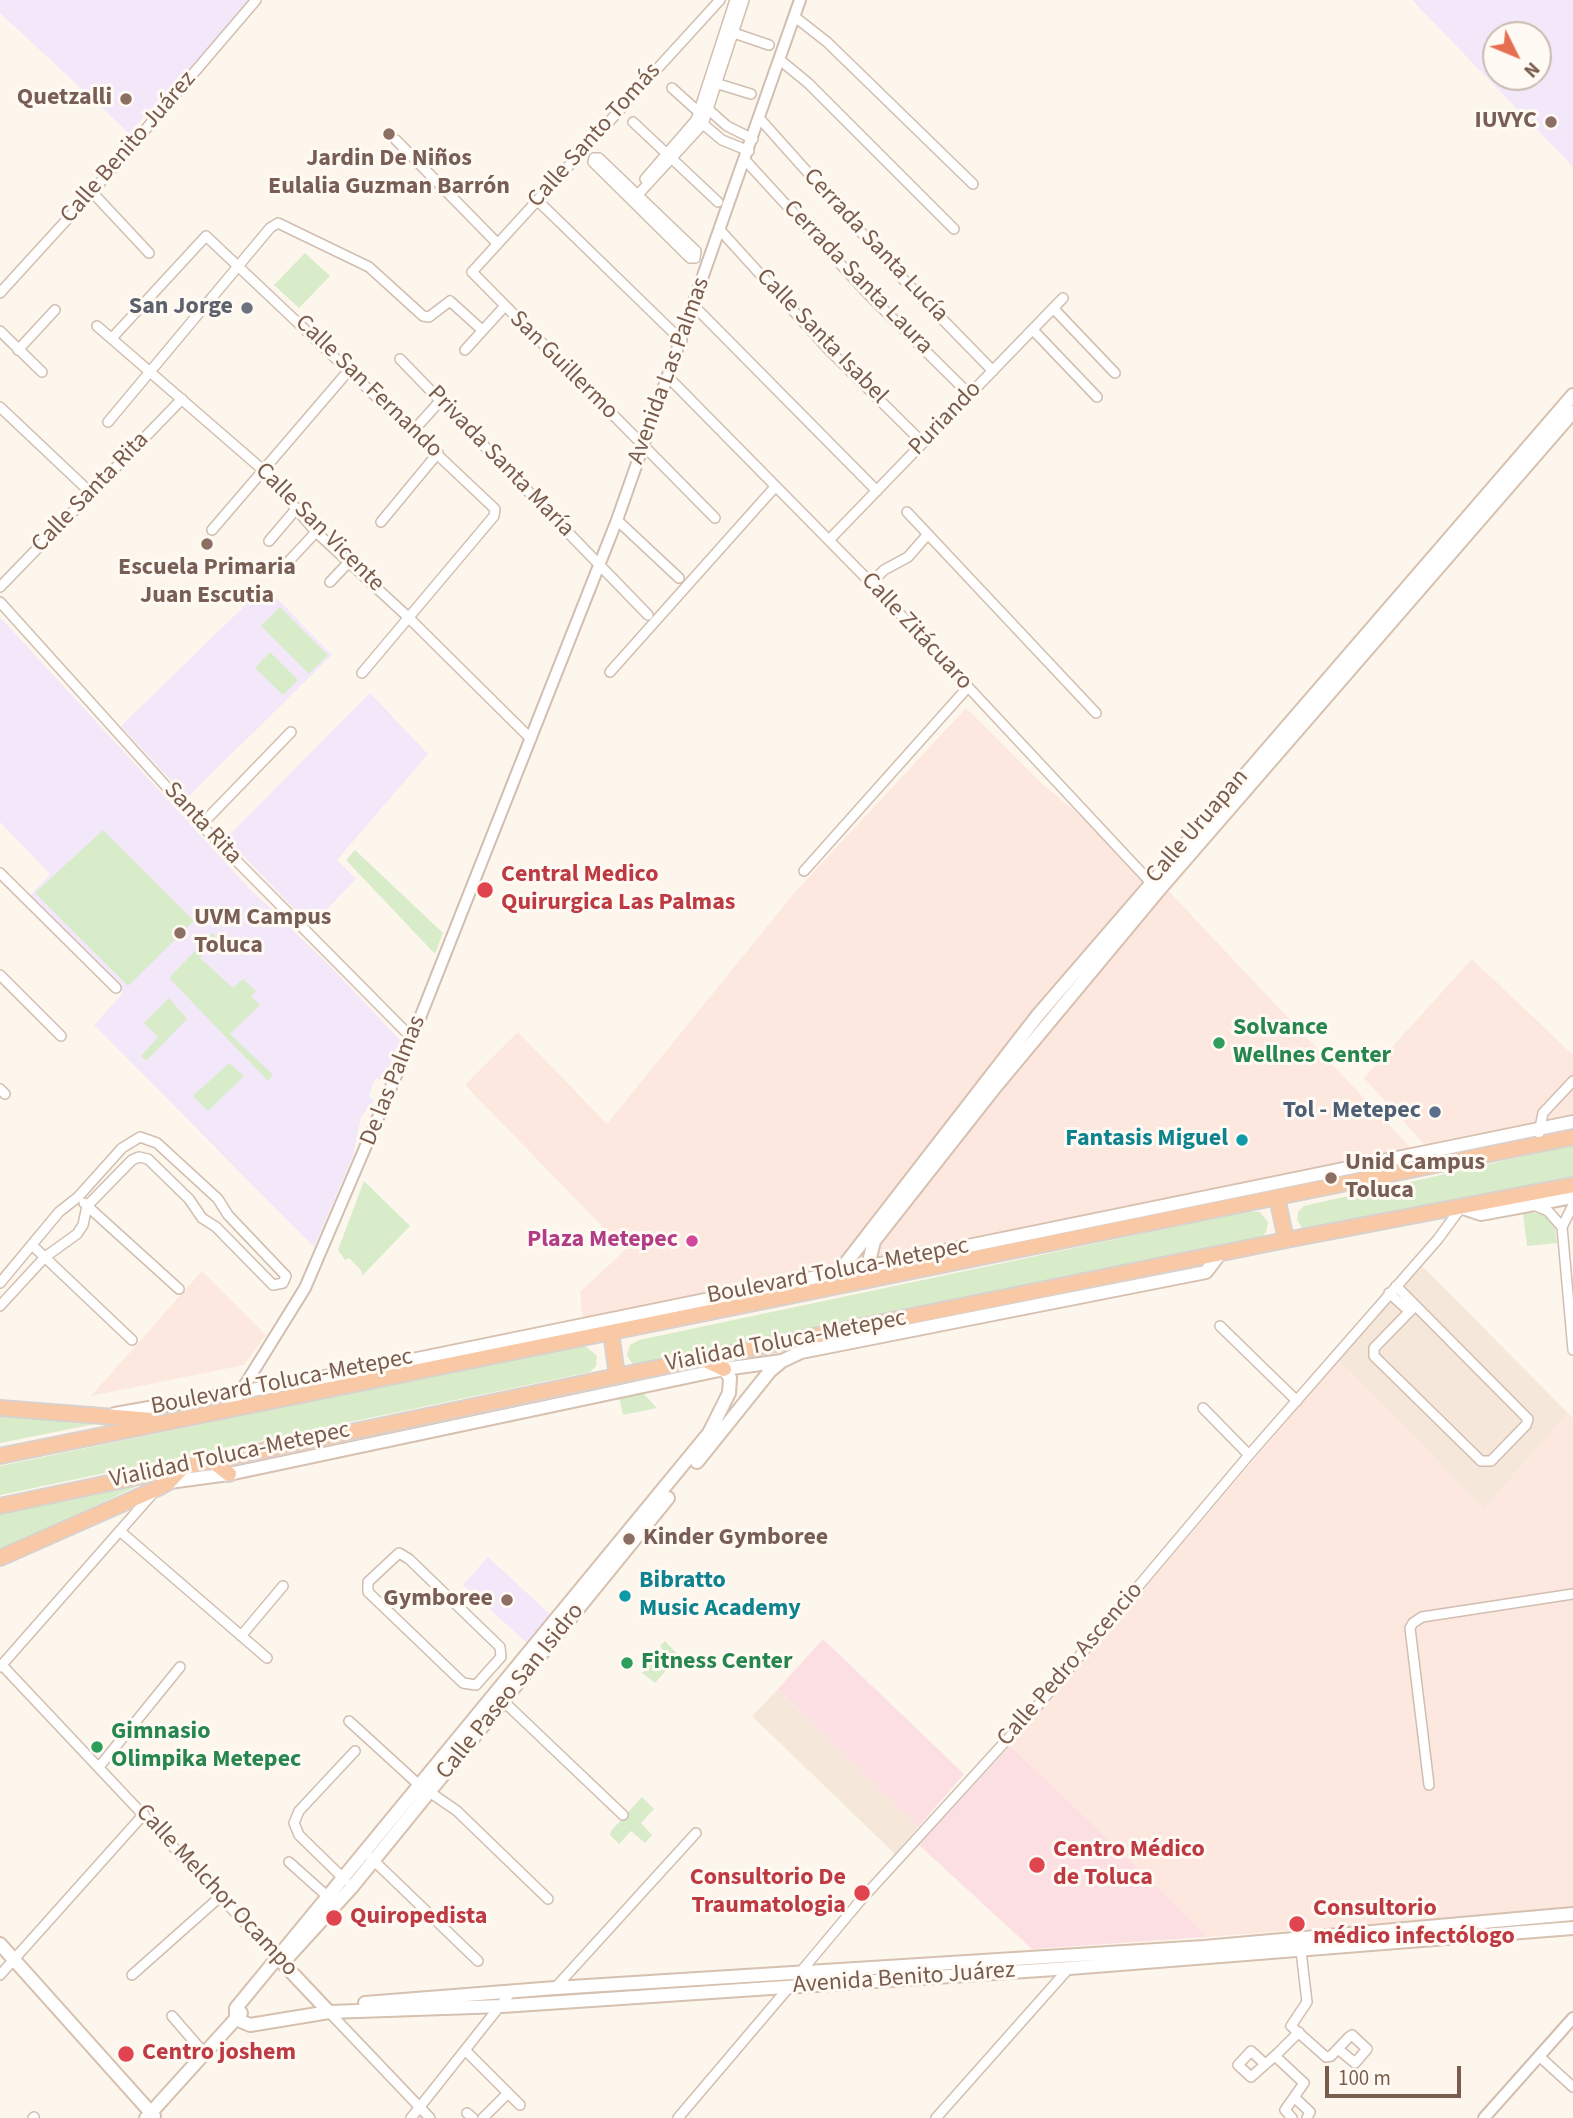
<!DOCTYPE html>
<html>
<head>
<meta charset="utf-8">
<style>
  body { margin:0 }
  #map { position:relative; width:1573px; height:2118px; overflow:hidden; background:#fdf6ec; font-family:"Source Sans 3",sans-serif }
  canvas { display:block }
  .north { position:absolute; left:1482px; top:21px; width:70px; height:70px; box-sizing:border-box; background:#fffaf3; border:2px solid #cabbb1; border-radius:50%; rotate:133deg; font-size:19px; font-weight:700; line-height:28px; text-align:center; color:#7a5c4d }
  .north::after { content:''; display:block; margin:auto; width:24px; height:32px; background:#e76f51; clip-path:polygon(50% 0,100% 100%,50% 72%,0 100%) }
  .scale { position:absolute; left:1325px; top:2066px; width:136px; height:32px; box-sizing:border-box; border:4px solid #7a5c4d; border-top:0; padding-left:9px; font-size:21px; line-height:24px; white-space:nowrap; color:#7a5c4d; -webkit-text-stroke:5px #fffaf3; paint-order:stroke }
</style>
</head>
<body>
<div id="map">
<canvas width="1573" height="2118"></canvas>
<div class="north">N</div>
<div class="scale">100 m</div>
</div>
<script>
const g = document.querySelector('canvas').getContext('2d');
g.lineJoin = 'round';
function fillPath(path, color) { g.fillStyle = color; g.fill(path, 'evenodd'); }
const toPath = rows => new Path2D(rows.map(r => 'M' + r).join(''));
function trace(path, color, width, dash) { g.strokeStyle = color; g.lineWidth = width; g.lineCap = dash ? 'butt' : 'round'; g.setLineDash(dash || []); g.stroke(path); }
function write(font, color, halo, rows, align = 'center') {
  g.font = font + ' "Source Sans 3",sans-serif'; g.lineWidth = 6; g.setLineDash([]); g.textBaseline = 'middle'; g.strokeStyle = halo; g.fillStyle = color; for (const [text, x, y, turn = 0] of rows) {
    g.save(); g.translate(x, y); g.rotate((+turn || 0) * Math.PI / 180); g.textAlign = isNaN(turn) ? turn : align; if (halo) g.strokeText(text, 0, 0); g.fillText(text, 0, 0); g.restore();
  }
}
const residential = toPath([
  [1422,1266,1568,1413,1484,1509,1339,1360],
  [778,1689,918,1827,895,1854,752,1716]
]);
const commercial = toPath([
  [966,708,1040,782,1161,883,1412,1149,821,1268,583,1321,580,1292,625,1250,465,1085,518,1032,607,1124,795,892],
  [1472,959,1573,1055,1573,1114,1424,1144,1364,1078],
  [202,1271,266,1335,244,1365,91,1396],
  [1339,1360,1484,1509,1568,1413,1573,1418,1573,1908,1207,1937,1010,1746]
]);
const education = toPath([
  [0,0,254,0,129,133,0,13],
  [1412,0,1573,0,1573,167],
  [1496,35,1538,35,1538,77,1496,77],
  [265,586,332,655,187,798,121,726],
  [0,617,248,887,333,969,400,1040,383,1081,376,1078,373,1084,369,1096,374,1100,361,1117,353,1156,314,1247,94,1025,123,993,29,897,50,874,0,822],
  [370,693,428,754,337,860,356,879,311,926,226,838],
  [488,1557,552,1616,527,1643,463,1585]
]);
const medical = toPath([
  [823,1639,964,1774,918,1827,778,1689],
  [1010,1746,1155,1885,1207,1937,1032,1949,919,1845]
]);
const green = toPath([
  [305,253,330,276,299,308,274,285],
  [280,607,328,655,309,674,261,626],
  [270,652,298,680,283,695,255,668],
  [103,830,194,921,128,986,35,893],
  [355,850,443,933,435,954,346,860],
  [212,933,218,939,200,958,233,988,243,979,256,991,251,997,260,1005,230,1034,273,1075,268,1081,169,978],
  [169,998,187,1019,146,1061,141,1056,158,1037,144,1023],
  [229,1063,244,1076,208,1111,193,1096],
  [1573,1145,1573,1177,1397,1211,1311,1231,1302,1228,1297,1220,1298,1212,1304,1206],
  [364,1181,410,1226,362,1276,361,1270,349,1258,345,1260,338,1250],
  [1249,1211,1260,1212,1268,1222,1266,1233,1261,1237,645,1367,633,1365,627,1355,630,1345,639,1340],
  [1523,1213,1540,1213,1548,1218,1555,1228,1557,1243,1527,1246],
  [584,1345,597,1356,596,1366,590,1372,0,1495,0,1466],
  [643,1393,657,1408,623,1415,619,1397],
  [0,1413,110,1421,0,1443],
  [152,1479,0,1551,0,1511],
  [665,1641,679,1656,655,1683,642,1673,663,1650,660,1646],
  [642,1797,654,1809,641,1823,652,1835,645,1843,631,1831,619,1844,610,1835,611,1831]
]);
const minor = toPath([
  [795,17,827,42,973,184],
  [728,31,769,45],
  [780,60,808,83,954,229],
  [712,82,751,94],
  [672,88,702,115],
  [709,110,727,126,753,139],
  [760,119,902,278,993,371],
  [633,122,718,202],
  [703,124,722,140,749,151],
  [396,140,497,243],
  [594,158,599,158,696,251,695,258,690,258,593,162,594,158],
  [746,161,867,293,970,395],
  [645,179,696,120,735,0],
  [92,192,149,253],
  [634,199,703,124,744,0],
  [537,200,682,341],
  [720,230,828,349,923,443],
  [0,293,92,192,256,0],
  [694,306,877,491],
  [1053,308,1115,373],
  [97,326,263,470,316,532,408,617,531,739],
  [1033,330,1097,397],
  [0,331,42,372],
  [112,338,206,236,495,509,494,516,362,673],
  [18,350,55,310],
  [465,350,504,307],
  [400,359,648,615],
  [669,378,871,583,1154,886],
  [0,407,91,493],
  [108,422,270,228,278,223,369,267,423,316,429,317,450,301,482,330],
  [414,430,440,401],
  [907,512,1096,713],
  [715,518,472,272,720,0],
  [617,520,679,578],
  [381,522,438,453],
  [212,530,350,369],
  [829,540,1063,298],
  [269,541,297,508],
  [288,562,316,532],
  [330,582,349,562],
  [871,583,884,570,908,557,928,534],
  [0,587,182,399],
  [0,602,201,825,412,1038],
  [610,672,775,487],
  [201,825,291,732],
  [804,871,968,687],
  [0,873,116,988],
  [0,975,61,1036],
  [0,1089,5,1094],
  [1539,1133,1543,1113,1573,1081],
  [84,1203,179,1289],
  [1534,1205,1548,1211,1562,1227],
  [1573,1205,1562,1227,1573,1350],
  [33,1246,132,1340],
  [0,1283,59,1212,78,1197,122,1148,140,1137,157,1143,218,1199,228,1215,286,1276,283,1283,273,1285,216,1227,202,1218,189,1199,148,1159,139,1157,132,1160,87,1206,83,1225,77,1234,45,1257,0,1306],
  [1396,1286,1528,1419,1526,1425,1491,1461,1481,1461,1374,1356,1374,1348,1415,1306],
  [1389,1293,1409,1311],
  [1220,1326,1297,1401],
  [1203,1408,1249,1455],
  [121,1532,267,1658],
  [399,1553,409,1559,500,1647,501,1657,476,1685,463,1683,368,1592,368,1582,399,1553],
  [241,1636,283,1586],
  [2,1665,278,1958],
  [0,1667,154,1492],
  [500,1698,623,1815],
  [349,1721,418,1784,457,1811,548,1899],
  [99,1767,180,1667],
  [1429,1785,1410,1628,1413,1623,1422,1617,1573,1594],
  [371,1858,478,1961],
  [289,1862,327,1896],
  [345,1880,299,1835,294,1823,299,1811,355,1751],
  [1301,1951,1307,2002,1291,2026,1326,2057,1331,2056,1349,2037,1352,2035,1367,2049,1355,2063,1338,2049],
  [0,1975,144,1814],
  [132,1975,221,1896],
  [798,1975,860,1901,1034,1710,1249,1455,1438,1239,1460,1209],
  [555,1988,696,1833],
  [329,2012,430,2118],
  [172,2016,204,2053],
  [467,2052,520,2105],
  [1275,2056,1304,2083,1285,2110,1292,2118],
  [1539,2056,1573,2087],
  [1265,2064,1251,2051,1238,2065,1251,2077,1278,2053,1299,2032],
  [1294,2097,1310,2112,1307,2118],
  [467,2113,473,2118],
  [33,2118,34,2117],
  [411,2118,511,1992],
  [483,2118,508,2093],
  [678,2118,790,1986],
  [936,2118,1070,1967]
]);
const tertiary = toPath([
  [230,1409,305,1288,412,1038,617,520,800,0],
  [1484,2118,1573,2018]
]);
const secondary = toPath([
  [1463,1208,1481,1214,1573,1197],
  [868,1266,874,1241,992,1091,1159,890,1573,412],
  [839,1272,1038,1015,1573,395],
  [724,1369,730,1378,729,1393,709,1433,236,2008,236,2019,250,2025,329,2012,502,2006,1070,1968,1573,1928],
  [115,1414,354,1372,1573,1122],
  [697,1462,770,1371,782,1361],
  [169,1482,229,1474,724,1369,782,1361,801,1352,1206,1272,1219,1255],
  [0,1944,154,2116],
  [289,1956,352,1887,668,1498],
  [278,1958,329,2012],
  [365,2003,555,1988,1204,1947,1573,1914],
  [146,2118,241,2013]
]);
const trunk = toPath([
  [1277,1197,1286,1240],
  [611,1332,617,1376],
  [703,1359,724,1369],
  [0,1408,153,1420],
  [0,1456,1573,1137],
  [211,1460,229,1474],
  [0,1506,617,1376,1286,1240,1573,1185],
  [0,1558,158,1488,169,1482,185,1465]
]);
const markers = [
  [126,99,7,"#8d6e63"],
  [1551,122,7,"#8d6e63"],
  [389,134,7,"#8d6e63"],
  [247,308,7,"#6b7280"],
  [207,544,7,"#8d6e63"],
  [485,890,9,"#e0444e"],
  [180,933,7,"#8d6e63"],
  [1219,1043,7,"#2e9e5b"],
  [1435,1112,7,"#5c6f8a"],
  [1242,1140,7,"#0f9aa8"],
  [1331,1178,7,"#8d6e63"],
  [692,1241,7,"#d1479c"],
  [629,1539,7,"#8d6e63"],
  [625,1596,7,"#0f9aa8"],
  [507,1600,7,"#8d6e63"],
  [627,1663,7,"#2e9e5b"],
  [97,1747,7,"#2e9e5b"],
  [1037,1865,9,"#e0444e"],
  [862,1893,9,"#e0444e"],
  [334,1918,9,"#e0444e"],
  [1297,1924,9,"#e0444e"],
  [126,2054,9,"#e0444e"]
];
const educationNames = [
  ["Quetzalli",112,99],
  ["IUVYC",1537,122],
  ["Jardin De Niños",389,160,"center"],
  ["Eulalia Guzman Barrón",389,188,"center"],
  ["Escuela Primaria",207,569,"center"],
  ["Juan Escutia",207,597,"center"],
  ["UVM Campus",194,919,"left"],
  ["Toluca",194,947,"left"],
  ["Unid Campus",1345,1164,"left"],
  ["Toluca",1345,1192,"left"],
  ["Kinder Gymboree",643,1539,"left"],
  ["Gymboree",493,1600]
];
const streetNames = [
  ["Calle Santo Tomás",595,136,-48],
  ["Calle Benito Juárez",129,148,-49],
  ["Cerrada Santa Lucía",875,246,47],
  ["Cerrada Santa Laura",857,278,46],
  ["Calle Santa Isabel",821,337,46],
  ["San Guillermo",563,366,45],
  ["Avenida Las Palmas",670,371,-70],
  ["Calle San Fernando",368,387,44],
  ["Puriando",946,419,-46],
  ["Privada Santa María",500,462,46],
  ["Calle Santa Rita",91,493,-46],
  ["Calle San Vicente",319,528,45],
  ["Calle Zitácuaro",916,632,47],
  ["Santa Rita",202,824,47],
  ["Calle Uruapan",1198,827,-49],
  ["De las Palmas",394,1081,-68],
  ["Boulevard Toluca-Metepec",838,1272,-11],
  ["Vialidad Toluca-Metepec",786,1342,-11],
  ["Boulevard Toluca-Metepec",282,1383,-11],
  ["Vialidad Toluca-Metepec",230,1456,-12],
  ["Calle Pedro Ascencio",1071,1665,-49],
  ["Calle Paseo San Isidro",511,1692,-51],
  ["Calle Melchor Ocampo",216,1891,47],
  ["Avenida Benito Juárez",904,1979,-4]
];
const worshipNames = [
  ["San Jorge",233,308]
];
const healthNames = [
  ["Central Medico",501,876],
  ["Quirurgica Las Palmas",501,904],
  ["Centro Médico",1053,1851],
  ["de Toluca",1053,1879],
  ["Consultorio De",846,1879,"right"],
  ["Traumatologia",846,1907,"right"],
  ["Consultorio",1313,1910],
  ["médico infectólogo",1313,1938],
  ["Quiropedista",350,1918],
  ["Centro joshem",142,2054]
];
const leisureNames = [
  ["Solvance",1233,1029],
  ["Wellnes Center",1233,1057],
  ["Fitness Center",641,1663],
  ["Gimnasio",111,1733],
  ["Olimpika Metepec",111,1761]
];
const serviceNames = [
  ["Tol - Metepec",1421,1112]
];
const cultureNames = [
  ["Fantasis Miguel",1228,1140],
  ["Bibratto",639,1582,"left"],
  ["Music Academy",639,1610,"left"]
];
const hotelNames = [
  ["Plaza Metepec",678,1241]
];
fillPath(residential, '#f5e8da');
fillPath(commercial, '#fde8e0');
fillPath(education, '#f3e8fa');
fillPath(medical, '#fbdfe3');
fillPath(green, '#d8ecc9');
trace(minor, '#d1beb0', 12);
trace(tertiary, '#d1beb0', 14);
trace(secondary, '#d6c0b0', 16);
trace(trunk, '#dad1cd', 18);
trace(minor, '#fff', 9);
trace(tertiary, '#fff', 10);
trace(secondary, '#fff', 12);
trace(trunk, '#f9c8a4', 14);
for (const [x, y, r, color] of markers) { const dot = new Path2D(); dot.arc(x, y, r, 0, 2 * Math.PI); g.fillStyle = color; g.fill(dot); trace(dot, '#fffaf3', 2.5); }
write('bold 24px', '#785e54', '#fffaf3', educationNames, 'right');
write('24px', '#7a5c4d', '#fffaf3', streetNames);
write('bold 24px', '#5b616d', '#fffaf3', worshipNames, 'right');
write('bold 24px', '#be3a42', '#fffaf3', healthNames, 'left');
write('bold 24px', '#27864d', '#fffaf3', leisureNames, 'left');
write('bold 24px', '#4e5e75', '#fffaf3', serviceNames, 'right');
write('bold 24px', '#0d838f', '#fffaf3', cultureNames, 'right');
write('bold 24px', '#b23c85', '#fffaf3', hotelNames, 'right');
</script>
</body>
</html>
